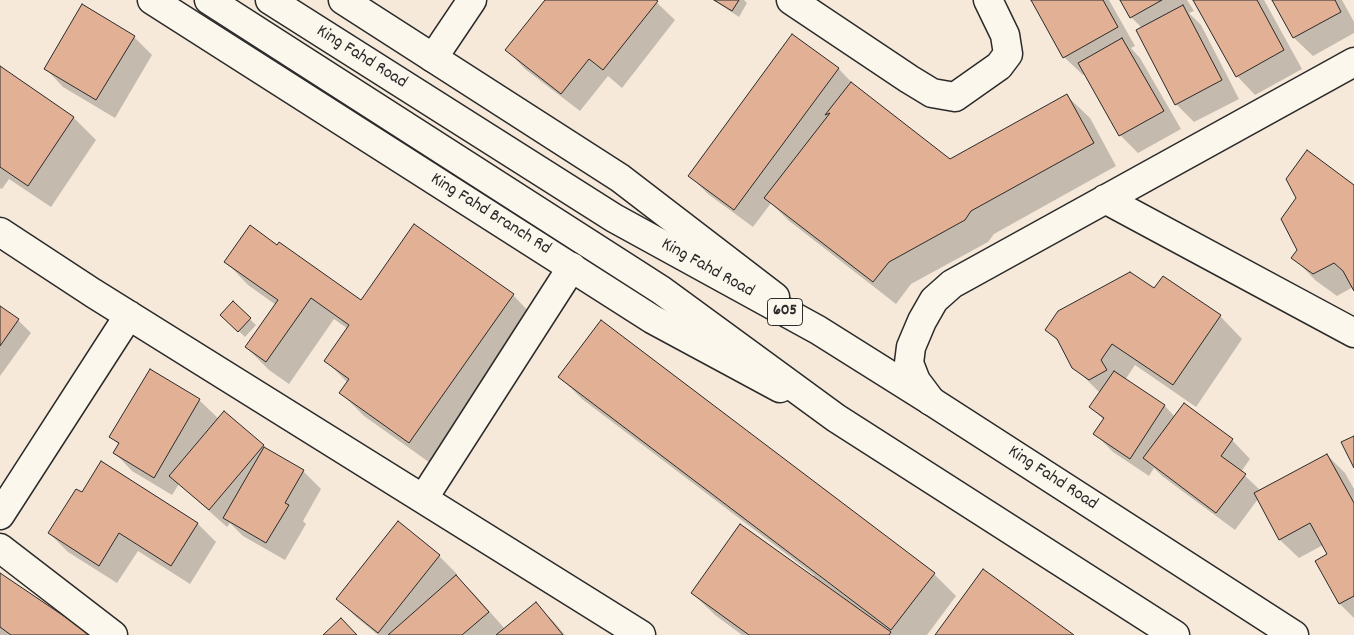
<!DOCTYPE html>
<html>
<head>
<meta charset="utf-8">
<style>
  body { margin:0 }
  canvas { display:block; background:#f6e9da }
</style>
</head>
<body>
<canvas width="1354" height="635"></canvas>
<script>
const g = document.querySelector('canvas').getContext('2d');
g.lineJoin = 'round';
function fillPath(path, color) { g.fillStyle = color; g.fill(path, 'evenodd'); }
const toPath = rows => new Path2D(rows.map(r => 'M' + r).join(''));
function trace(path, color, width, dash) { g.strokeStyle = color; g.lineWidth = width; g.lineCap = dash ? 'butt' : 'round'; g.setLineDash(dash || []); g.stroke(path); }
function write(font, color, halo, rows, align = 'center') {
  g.font = font + ' Dekko,sans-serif'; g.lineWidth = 4; g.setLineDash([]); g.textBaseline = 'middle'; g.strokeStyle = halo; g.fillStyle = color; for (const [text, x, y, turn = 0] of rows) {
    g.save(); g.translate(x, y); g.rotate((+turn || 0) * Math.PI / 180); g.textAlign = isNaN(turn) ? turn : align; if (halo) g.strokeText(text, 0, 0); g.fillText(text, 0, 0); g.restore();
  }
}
const shadow = toPath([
  [547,0,654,0,675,20,622,88,608,76,580,111,525,69,507,50],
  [713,0,744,0,747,3,739,17],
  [1032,0,1109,0,1135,46,1131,48,1140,58,1181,129,1138,153,1120,135,1086,74,1083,75,1064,57],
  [1121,0,1187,0,1194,11,1189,13,1201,25,1239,99,1194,122,1176,104,1142,28,1131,17],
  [1194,0,1264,0,1302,69,1255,95,1237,76],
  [1273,0,1342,0,1354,22,1354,33,1313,56,1294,38],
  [134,37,152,55,115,118,63,87,45,68],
  [0,68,74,118,96,140,51,207,9,179,2,189,0,188],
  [838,68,856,87,950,161,1067,96,1090,118,1116,166,994,234,988,242,911,284,896,304,788,220,771,203,753,227,708,194,690,176],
  [1354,187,1354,288,1353,287,1337,296,1315,280,1293,257],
  [226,262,361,301,513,295,535,318,433,465,364,416,341,393,348,383,326,361,348,329,334,319,289,384,269,370,246,347,276,305,248,285],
  [1154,290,1220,316,1242,339,1196,407,1135,365,1125,380,1165,406,1175,417,1184,404,1232,440,1250,459,1241,472,1261,491,1327,455,1345,473,1354,489,1354,618,1340,604,1317,562,1328,555,1323,545,1299,558,1280,540,1258,499,1235,530,1162,476,1154,468,1149,476,1113,452,1095,434,1104,420,1091,407,1100,393,1074,367,1062,345,1047,330],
  [233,303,256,325,245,337,222,315],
  [0,307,18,320,31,333,0,376],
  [560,377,934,574,956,596,927,635,742,635,715,615,692,593,813,577,814,575,582,399],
  [199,400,219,419,303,471,321,489,303,521,306,524,285,560,243,536,230,523,227,527,179,484,172,495,132,471,114,452,119,445,111,437],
  [102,463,198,524,216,542,190,584,138,551,117,583,68,552,49,533,82,494],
  [398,523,439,556,457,574,456,576,475,595,505,629,536,604,554,622,565,635,378,635,356,617,338,599],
  [0,574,90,635,0,635]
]);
const building = toPath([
  [545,0,656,0,658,1,603,70,589,59,561,94,505,50,545,0],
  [714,0,739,0,732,11,714,0],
  [1031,0,1103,0,1118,27,1063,58,1031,0],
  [1120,0,1162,0,1130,18,1120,0],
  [1193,0,1257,0,1284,50,1236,77,1193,0],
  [1272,0,1335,0,1341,12,1293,38,1272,0],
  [82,4,135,36,96,100,44,69,82,4],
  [1183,5,1222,80,1175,105,1136,30,1183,5],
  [792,34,839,68,734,210,688,176,792,34],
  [1122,38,1164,111,1119,136,1078,63,1122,38],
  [0,66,74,117,28,186,0,167,0,66],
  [851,82,950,159,1067,94,1094,143,971,211,965,220,889,262,873,282,764,198,830,113,825,115,851,82],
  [1307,150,1354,185,1354,291,1343,271,1334,263,1313,274,1291,258,1297,250,1281,219,1296,198,1286,179,1307,150],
  [414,224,514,294,409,443,339,393,349,379,324,361,349,325,311,298,266,362,245,347,278,300,224,262,250,225,277,245,279,242,361,300,414,224],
  [1130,272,1154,288,1163,276,1221,315,1173,385,1112,344,1101,360,1107,370,1089,380,1072,368,1057,339,1045,330,1058,311,1130,272],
  [233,301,251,318,238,332,220,315,233,301],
  [0,306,19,319,0,346,0,306],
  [601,320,935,573,891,630,558,377,601,320],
  [150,369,200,399,154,478,113,453,119,443,109,437,150,369],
  [1114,371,1165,405,1130,459,1093,434,1104,418,1089,407,1114,371],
  [1184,403,1233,439,1221,456,1246,474,1216,513,1143,458,1184,403],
  [224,411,264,445,209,510,169,476,224,411],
  [1354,436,1354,468,1341,442,1354,436],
  [264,447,304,470,285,503,289,505,266,543,223,518,264,447],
  [1327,454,1354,503,1354,596,1339,604,1315,561,1327,554,1310,523,1279,540,1254,493,1327,454],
  [101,461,198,523,171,566,119,533,99,566,48,533,76,489,82,492,101,461],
  [398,521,440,555,378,633,336,599,398,521],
  [740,524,891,632,889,635,749,635,691,593,740,524],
  [983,569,1074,635,935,635,983,569],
  [0,573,92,635,11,635,0,627,0,573],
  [456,575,489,612,462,635,388,635,456,575],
  [536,602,563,635,496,635,536,602],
  [341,618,357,635,323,635,341,618]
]);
const minor = toPath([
  [791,0,909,79,932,93,955,97,999,66,1008,54,1005,35,988,0],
  [433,58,472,0],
  [1105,199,1354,333],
  [0,232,93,293,641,635],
  [931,401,916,381,909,363,911,347,922,321,934,300,952,284,1354,62],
  [423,499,572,267],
  [0,515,129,315],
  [0,548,113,635]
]);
const major = toPath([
  [152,0,652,319,780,388],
  [343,0,620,178,775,297]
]);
const highway = toPath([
  [209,0,661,290,836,418,1175,635],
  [270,0,614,218,818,330,931,401,1294,635]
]);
const shields = [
  [785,312,35]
];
const shieldNames = [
  ["605",785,312]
];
const streetNames = [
  ["King Fahd Road",361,58,32],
  ["King Fahd Branch Rd",490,215,32],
  ["King Fahd Road",707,269,29],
  ["King Fahd Road",1052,479,33]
];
fillPath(shadow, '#0003');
fillPath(building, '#e2b094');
trace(building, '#2b2b2b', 1);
trace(minor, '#2b2b2b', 31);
trace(major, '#2b2b2b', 31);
trace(highway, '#2b2b2b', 31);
trace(minor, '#fbf7ec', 28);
trace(major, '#fbf7ec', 28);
trace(highway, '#fbf7ec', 28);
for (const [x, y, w] of shields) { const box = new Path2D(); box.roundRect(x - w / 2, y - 13.5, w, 27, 4); g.fillStyle = '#fbf7ec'; g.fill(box); trace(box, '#2b2b2b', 1); }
write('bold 16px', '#2b2b2b', null, shieldNames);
write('18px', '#2b2b2b', '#fbf7ec', streetNames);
</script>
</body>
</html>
